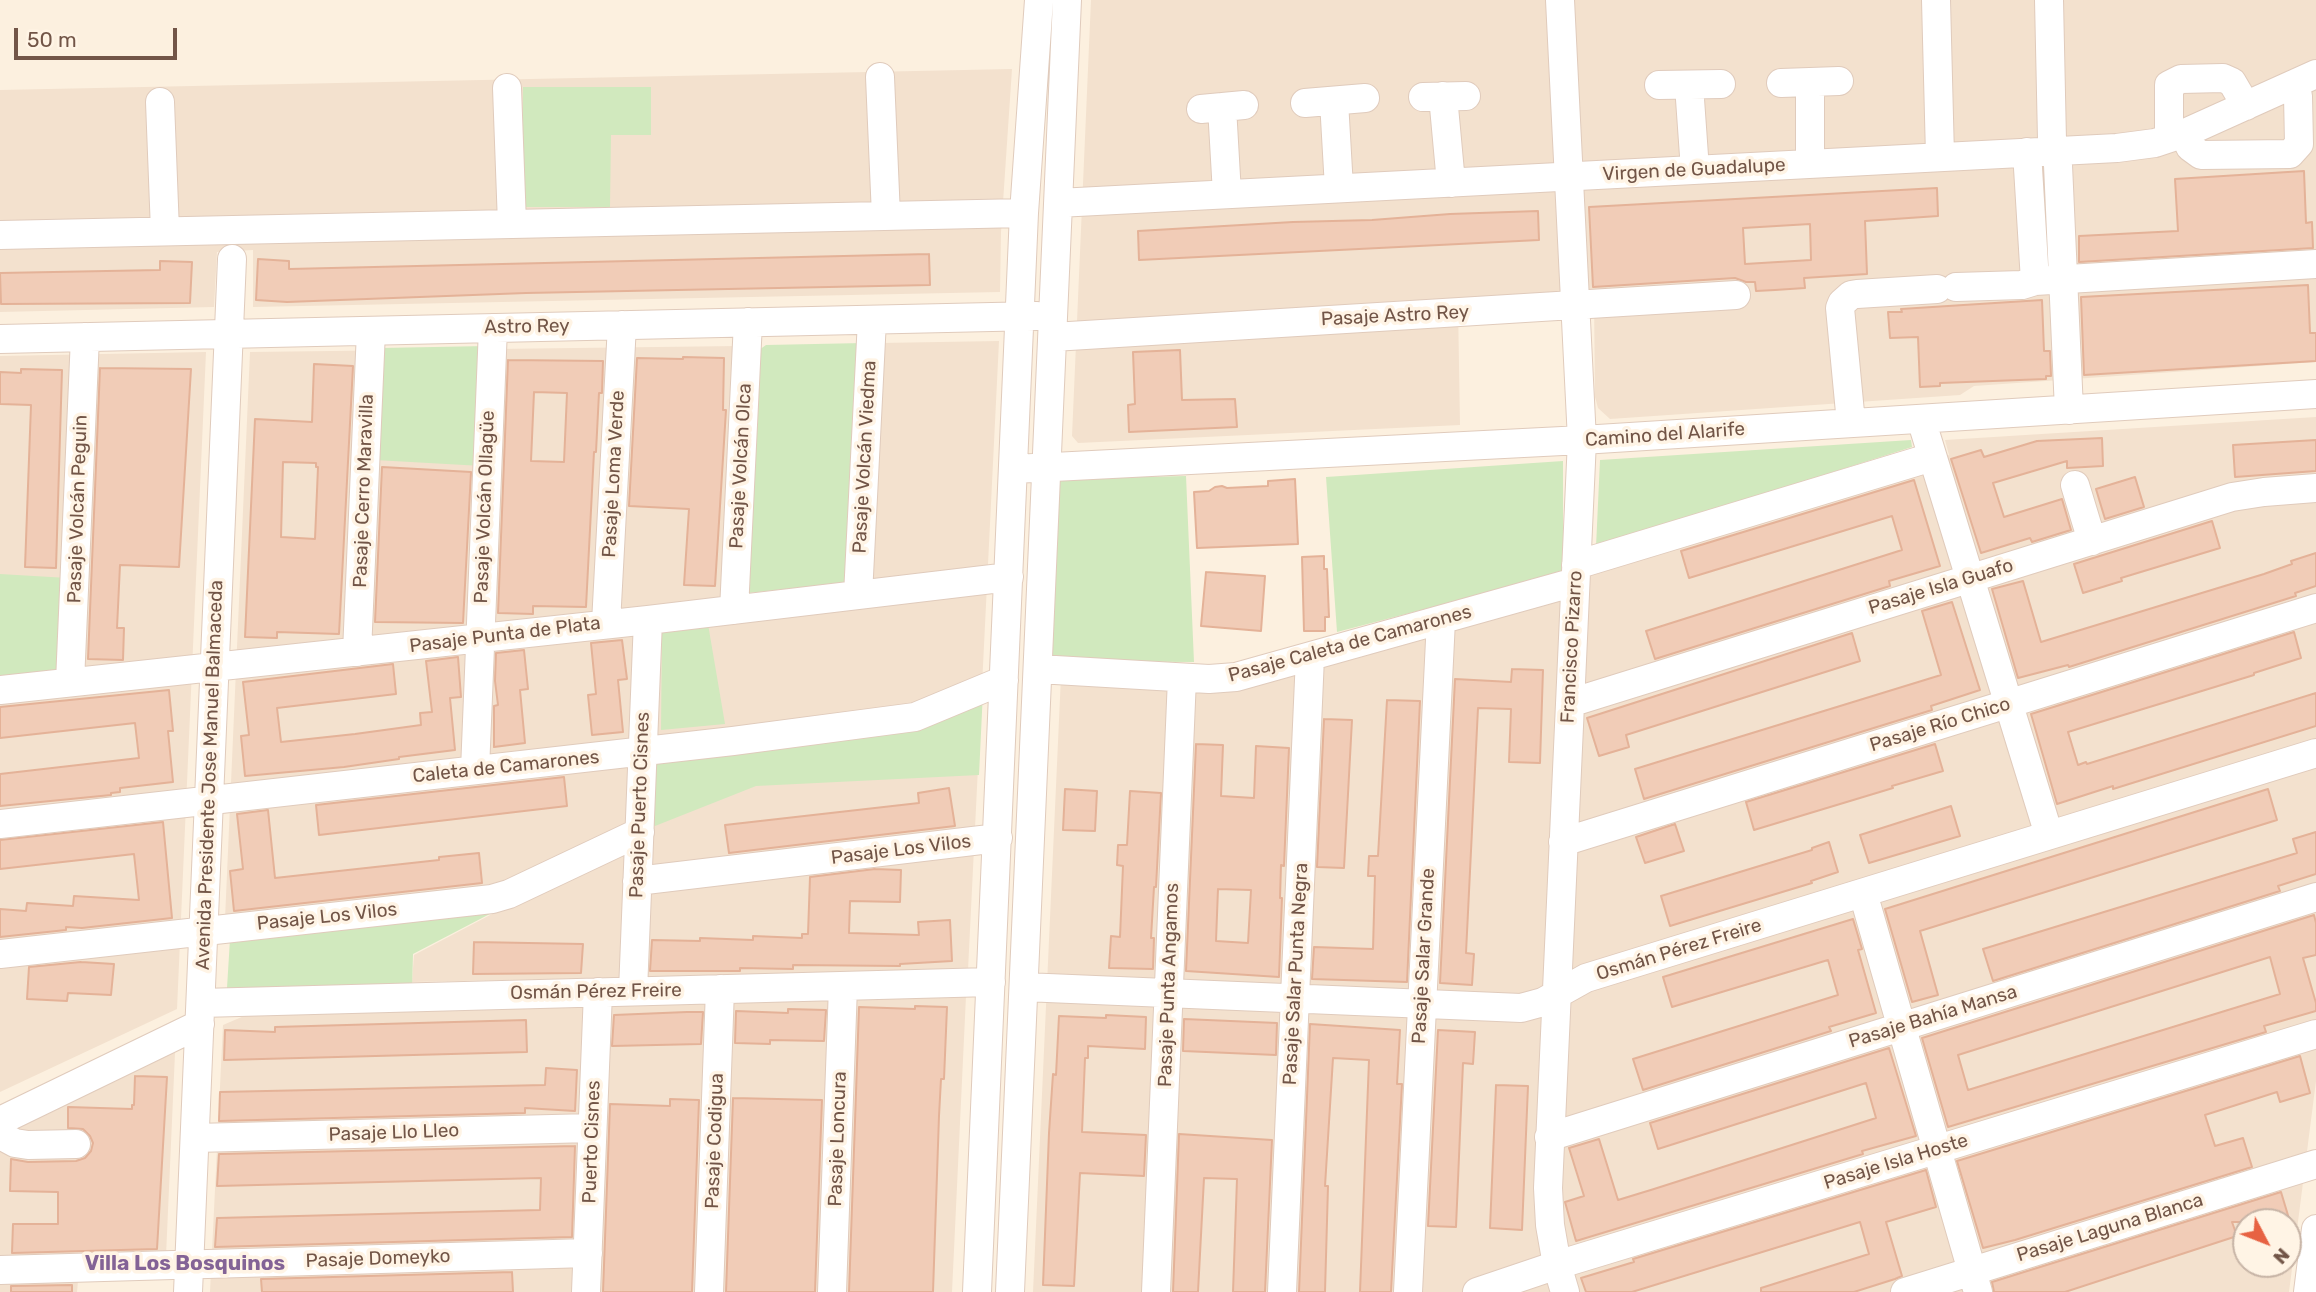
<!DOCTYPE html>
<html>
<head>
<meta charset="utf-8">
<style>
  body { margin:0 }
  #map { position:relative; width:2316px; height:1292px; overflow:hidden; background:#fcf0df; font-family:Rubik,sans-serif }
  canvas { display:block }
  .north { position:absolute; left:2232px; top:1208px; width:70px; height:70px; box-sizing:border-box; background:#fff4e5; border:2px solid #c7b4a6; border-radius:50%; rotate:132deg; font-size:19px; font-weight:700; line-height:28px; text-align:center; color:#725547 }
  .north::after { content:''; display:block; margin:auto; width:24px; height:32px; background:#e76243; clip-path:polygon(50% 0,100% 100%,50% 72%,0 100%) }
  .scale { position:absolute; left:14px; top:28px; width:163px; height:32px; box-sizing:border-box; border:4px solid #725547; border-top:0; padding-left:9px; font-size:21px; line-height:24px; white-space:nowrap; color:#725547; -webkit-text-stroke:5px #fff4e5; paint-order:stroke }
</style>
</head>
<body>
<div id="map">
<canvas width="2316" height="1292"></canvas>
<div class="north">N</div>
<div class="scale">50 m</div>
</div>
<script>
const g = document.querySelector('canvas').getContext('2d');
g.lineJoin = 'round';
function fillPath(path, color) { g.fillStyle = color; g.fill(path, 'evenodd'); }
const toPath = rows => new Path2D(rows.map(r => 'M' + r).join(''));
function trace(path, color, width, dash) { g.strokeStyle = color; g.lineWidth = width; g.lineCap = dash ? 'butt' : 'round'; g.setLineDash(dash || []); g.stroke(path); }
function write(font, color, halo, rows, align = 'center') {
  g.font = font + ' Rubik,sans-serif'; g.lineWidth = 7; g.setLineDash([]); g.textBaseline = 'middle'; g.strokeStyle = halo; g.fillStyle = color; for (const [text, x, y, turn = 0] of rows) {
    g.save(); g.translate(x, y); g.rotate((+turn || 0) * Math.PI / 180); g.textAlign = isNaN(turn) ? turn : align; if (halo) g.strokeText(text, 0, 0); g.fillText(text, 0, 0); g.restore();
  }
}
const residential = toPath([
  [1091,0,2316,0,2316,362,1974,386,1960,395,1610,419,1598,408,1595,397,1594,297,1458,305,1460,425,1078,443,1072,436],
  [1012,69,1001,232,1000,292,253,307,253,250,217,252,214,307,0,312,0,90],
  [999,341,968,970,412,982,414,955,513,903,508,882,225,919,250,352,738,346,726,619,870,602,880,343],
  [206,352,177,1009,0,1092,0,356],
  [2316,417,2316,1081,2289,1292,1033,1292,1061,676,1229,688,1949,455,1945,440],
  [2246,1222,2288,1222,2288,1264,2246,1264],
  [966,996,952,1292,210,1292,223,1025,244,1016],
  [164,1053,175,1053,166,1256,80,1260,77,1292,0,1292,0,1130]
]);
const green = toPath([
  [523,87,651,87,651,135,611,135,610,207,522,207],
  [864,343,850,582,749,593,759,350,766,345],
  [487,346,482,466,375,460,380,348],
  [1911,440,1912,447,1596,547,1600,460],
  [1563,461,1563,573,1337,632,1326,477],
  [1186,476,1194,662,1047,661,1057,479],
  [0,574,68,578,66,669,0,677],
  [708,624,725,724,661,730,662,628],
  [983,691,979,775,756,786,655,826,651,822,653,763],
  [507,905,413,954,412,990,227,988,230,939]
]);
const building = toPath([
  [2304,171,2306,223,2312,222,2313,248,2079,262,2079,236,2178,231,2175,179,2304,171],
  [1937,188,1938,216,1865,221,1867,274,1804,278,1805,288,1775,290,1756,291,1755,282,1746,282,1735,278,1593,287,1589,207,1937,188],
  [1810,224,1811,260,1745,264,1743,228,1810,224],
  [1538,211,1539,240,1139,260,1138,231,1293,222,1372,220,1450,214,1538,211],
  [929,254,930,285,526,293,287,302,256,300,258,259,289,261,289,269,929,254],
  [160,261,192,262,190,303,1,304,0,273,160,270,160,261],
  [2308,285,2310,333,2316,333,2316,361,2084,375,2081,297,2308,285],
  [2042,300,2044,351,2050,351,2051,376,2046,376,2046,379,1940,383,1940,386,1920,387,1918,337,1890,338,1888,312,1902,312,1901,309,2042,300],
  [1180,350,1182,400,1235,399,1237,427,1129,432,1128,405,1135,404,1133,352,1180,350],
  [683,357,724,358,723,410,726,410,715,586,684,585,689,509,629,506,637,358,683,359,683,357],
  [508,360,603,361,602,393,599,393,596,452,594,452,586,607,533,606,533,614,498,613,508,360],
  [534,392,567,393,564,462,531,461,534,392],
  [314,364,353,366,339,634,277,632,277,638,245,637,255,419,312,422,314,364],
  [283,462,316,463,316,467,318,467,315,539,281,537,283,462],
  [100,368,191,369,179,567,120,565,117,628,124,628,123,660,88,659,100,368],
  [21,369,62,370,56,568,25,567,31,405,0,404,0,372,21,373,21,369],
  [2102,438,2103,466,2067,468,2067,461,1993,483,2004,517,2062,499,2071,530,2032,542,2030,538,1981,553,1951,459,1981,450,1984,457,2037,441,2102,438],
  [2316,440,2316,471,2235,477,2233,445,2316,440],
  [382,467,471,472,463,623,375,622,382,467],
  [2135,477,2144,507,2105,519,2096,489,2135,477],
  [1295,479,1298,544,1197,548,1194,492,1209,491,1215,487,1222,486,1227,488,1268,486,1268,481,1295,479],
  [1914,480,1940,566,1889,581,1890,586,1655,659,1646,631,1902,550,1892,516,1689,578,1681,551,1914,480],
  [2212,521,2220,548,2121,578,2122,581,2083,593,2074,564,2212,521],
  [2316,553,2316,586,2295,593,2296,596,2069,667,2068,665,2018,678,1992,589,2023,581,2041,642,2264,574,2292,564,2291,561,2316,553],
  [1324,556,1324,569,1327,569,1329,617,1325,617,1325,631,1304,631,1302,557,1324,556],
  [1206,572,1265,576,1261,631,1201,626,1206,572],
  [1952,602,1980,690,1931,706,1932,710,1644,799,1635,769,1941,675,1922,611,1952,602],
  [2294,632,2301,658,2254,673,2254,675,2068,732,2078,765,2086,762,2087,764,2316,693,2316,726,2113,789,2113,786,2057,804,2031,714,2294,632],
  [1852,633,1860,661,1626,735,1629,747,1599,756,1587,718,1852,633],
  [622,640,627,679,618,680,623,732,592,735,588,695,596,694,591,643,622,640],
  [524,650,528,689,520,690,525,743,494,747,494,706,498,705,495,681,496,653,524,650],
  [458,657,461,697,450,698,455,750,399,757,399,759,344,767,245,776,241,736,249,735,243,682,393,664,396,694,277,708,281,742,355,734,421,725,420,713,432,712,426,661,458,657],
  [1512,669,1543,670,1540,763,1509,762,1511,709,1478,708,1466,953,1474,954,1472,985,1440,983,1455,679,1511,682,1512,669],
  [169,690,173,731,168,731,173,782,120,788,120,792,111,793,111,795,0,806,0,774,139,758,135,723,0,738,0,707,169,690],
  [1387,700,1420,701,1407,982,1312,979,1314,947,1373,949,1375,876,1368,876,1369,856,1378,856,1387,700],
  [1324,719,1352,720,1344,868,1317,867,1324,719],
  [1196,744,1223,745,1221,796,1254,798,1256,746,1289,748,1284,866,1281,865,1280,898,1282,898,1279,977,1186,971,1196,744],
  [1218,889,1251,890,1248,943,1216,941,1218,889],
  [1935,744,1943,771,1892,786,1893,788,1754,830,1746,802,1935,744],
  [564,777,567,806,319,835,316,805,564,777],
  [949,788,955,826,729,853,725,825,919,803,918,793,949,788],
  [1065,789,1097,791,1095,831,1063,830,1065,789],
  [2268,789,2277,820,1920,931,1938,995,1912,1002,1885,909,2268,789],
  [1130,791,1161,793,1156,887,1154,887,1151,938,1154,938,1153,969,1109,968,1111,936,1120,937,1123,866,1117,865,1118,845,1127,845,1130,791],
  [1951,806,1960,836,1869,863,1860,835,1951,806],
  [268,810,275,878,439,860,439,857,479,853,482,883,234,911,230,871,243,869,237,814,268,810],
  [163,822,172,918,82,928,66,927,66,930,0,937,0,909,26,911,27,903,73,906,74,896,139,900,134,854,0,869,0,840,163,822],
  [1675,824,1684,851,1645,863,1636,837,1675,824],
  [2316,832,2316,874,2278,886,2280,891,1993,981,1983,949,2297,853,2293,839,2316,832],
  [1829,842,1838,872,1811,881,1812,883,1670,926,1661,896,1812,850,1812,848,1829,842],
  [875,869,901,870,900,902,850,901,849,933,919,935,918,922,950,920,952,961,900,964,900,966,793,965,793,969,740,968,740,971,650,971,652,940,700,941,700,938,753,940,753,936,802,938,802,934,808,934,810,877,875,869],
  [2314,915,2316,923,2316,955,2303,958,2316,1003,2316,1011,2264,1026,2266,1032,1948,1127,1922,1038,2314,915],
  [2270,957,2280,994,1968,1090,1958,1055,2270,957],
  [1853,919,1862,949,1858,950,1876,1013,1829,1027,1831,1031,1643,1090,1633,1059,1838,995,1828,960,1672,1007,1663,977,1853,919],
  [474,942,583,944,581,973,473,974,474,942],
  [81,962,114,964,111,995,68,993,67,1001,27,999,29,967,81,962],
  [915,1006,947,1007,944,1079,941,1079,939,1116,933,1292,849,1292,859,1007,915,1009,915,1006],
  [788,1009,826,1010,824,1041,770,1040,770,1044,735,1043,736,1011,788,1013,788,1009],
  [687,1012,703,1012,701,1044,612,1046,614,1015,687,1012],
  [1106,1015,1146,1017,1145,1049,1088,1046,1088,1058,1085,1058,1082,1132,1146,1135,1144,1176,1080,1173,1074,1286,1043,1285,1049,1133,1053,1074,1056,1075,1059,1016,1106,1018,1106,1015],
  [1184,1019,1277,1023,1276,1055,1183,1051,1184,1019],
  [526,1020,527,1052,224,1060,225,1030,275,1032,275,1027,526,1020],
  [1310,1024,1400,1030,1397,1084,1402,1084,1391,1292,1360,1292,1369,1060,1333,1058,1325,1186,1328,1186,1325,1292,1299,1292,1310,1024],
  [1438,1030,1475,1032,1473,1064,1463,1063,1456,1227,1428,1226,1438,1030],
  [1889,1048,1916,1136,1862,1151,1863,1154,1576,1241,1565,1202,1584,1196,1569,1148,1599,1139,1618,1200,1654,1189,1876,1118,1866,1083,1658,1149,1650,1123,1889,1048],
  [2300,1056,2310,1093,2280,1102,2277,1092,2205,1115,2215,1146,2243,1138,2252,1167,2015,1240,1983,1248,1957,1161,2300,1056],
  [546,1068,577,1070,575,1111,525,1108,525,1113,219,1121,220,1092,545,1085,546,1068],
  [135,1076,167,1077,157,1249,12,1253,13,1224,58,1224,58,1192,10,1191,11,1159,28,1162,76,1161,85,1158,91,1151,93,1143,90,1136,83,1129,68,1128,68,1107,132,1109,132,1105,134,1105,135,1076],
  [1496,1085,1528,1086,1522,1230,1490,1228,1496,1085],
  [733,1098,822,1100,815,1292,726,1292,733,1098],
  [670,1099,699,1100,692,1292,603,1292,610,1104,670,1106,670,1099],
  [1179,1134,1272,1140,1265,1292,1233,1292,1237,1179,1204,1178,1198,1292,1173,1292,1179,1134],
  [575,1146,572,1237,215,1247,217,1218,540,1210,541,1178,217,1186,219,1154,575,1146],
  [1926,1170,1936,1207,1886,1222,1902,1276,1895,1279,1854,1292,1761,1292,1761,1288,1869,1254,1860,1222,1632,1292,1586,1292,1581,1278,1634,1262,1633,1259,1926,1170],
  [2281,1192,2290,1222,2232,1222,2237,1236,2065,1292,1994,1292,1992,1282,2281,1192],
  [512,1272,513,1292,262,1292,261,1279,512,1272],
  [72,1285,72,1292,11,1292,11,1286,72,1285]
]);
const minor = toPath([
  [1560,0,1582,440,1548,1188,1550,1225,1557,1265,1565,1292],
  [1936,0,1940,156],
  [2049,0,2052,140,2058,165,2069,410],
  [880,77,886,216],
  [1810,82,1810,163],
  [1781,83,1839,81],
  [1659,85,1721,84],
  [1689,85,1695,170],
  [507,88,512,224],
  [1443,96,1451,183],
  [1423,97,1466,96],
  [1334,101,1339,188],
  [160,102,165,231],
  [1305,103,1365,98],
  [1222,107,1227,194],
  [1201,109,1244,105],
  [2185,133,2190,147,2201,155,2290,154,2299,144,2298,96,2292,85],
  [2174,137,2169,128,2169,85,2181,79,2223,78,2232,82,2246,106],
  [2027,152,2035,281],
  [1058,203,2117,148,2155,143,2185,133,2316,74],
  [0,235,1024,213],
  [1956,287,2022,285,2035,281,2316,264],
  [1053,337,1736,295],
  [0,339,1037,316],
  [1921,419,2049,835],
  [1851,423,1840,308,1842,303,1851,295,1857,294,1937,289],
  [1014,469,1582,440,2316,394],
  [2075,485,2092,541],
  [1576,565,1932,457],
  [858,595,872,320],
  [734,610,748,322],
  [606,623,622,325],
  [357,652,371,331],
  [1038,669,1209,679,1236,677,1575,582],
  [70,682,85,337],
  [0,690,648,620,1009,577],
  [1570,703,2232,497,2264,492,2316,488],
  [475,770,493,328],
  [0,824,733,741,915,717,1004,680],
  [1563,842,2316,608],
  [637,881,998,838],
  [1863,893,1978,1292],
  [0,954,492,899,509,894,640,832],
  [1024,987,1521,1008,1543,1002,1586,978,2316,753],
  [633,991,648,620],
  [201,1003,991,982],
  [0,1121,200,1024],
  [0,1135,15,1143,28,1145,76,1144],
  [1549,1137,2316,897],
  [195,1138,592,1128],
  [0,1270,588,1253],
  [188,1292,232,259],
  [586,1292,598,992],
  [709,1292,720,989],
  [832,1292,843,986],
  [977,1292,1024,213,1039,0],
  [1010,1292,1067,0],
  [1156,1292,1182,678],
  [1282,1292,1310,657],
  [1408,1292,1441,620],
  [1477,1292,1557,1265,2316,1034],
  [1905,1292,2316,1164],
  [2308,1292,2316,1229]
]);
const streetNames = [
  ["Virgen de Guadalupe",1694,170,-3],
  ["Pasaje Astro Rey",1395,316,-3],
  ["Astro Rey",527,327,-1],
  ["Camino del Alarife",1665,435,-4],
  ["Pasaje Volcán Viedma",865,457,-87],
  ["Pasaje Volcán Olca",741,466,-87],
  ["Pasaje Loma Verde",614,474,-87],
  ["Pasaje Cerro Maravilla",364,491,-88],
  ["Pasaje Volcán Ollagüe",485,507,-88],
  ["Pasaje Volcán Peguin",78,509,-88],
  ["Pasaje Isla Guafo",1941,587,-17],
  ["Pasaje Punta de Plata",505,635,-7],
  ["Pasaje Caleta de Camarones",1350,644,-15],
  ["Francisco Pizarro",1572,647,-87],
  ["Pasaje Río Chico",1940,725,-17],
  ["Caleta de Camarones",506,767,-6],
  ["Avenida Presidente Jose Manuel Balmaceda",210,775,-88],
  ["Pasaje Puerto Cisnes",640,805,-88],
  ["Pasaje Los Vilos",901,850,-7],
  ["Pasaje Los Vilos",327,917,-6],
  ["Osmán Pérez Freire",1679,950,-17],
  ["Pasaje Salar Grande",1424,956,-87],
  ["Pasaje Salar Punta Negra",1296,974,-87],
  ["Pasaje Punta Angamos",1169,985,-88],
  ["Osmán Pérez Freire",596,992,-1],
  ["Pasaje Bahía Mansa",1933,1017,-17],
  ["Pasaje Llo Lleo",394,1133,-2],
  ["Pasaje Loncura",838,1139,-88],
  ["Pasaje Codigua",715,1141,-88],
  ["Puerto Cisnes",592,1142,-88],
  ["Pasaje Isla Hoste",1896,1162,-17],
  ["Pasaje Laguna Blanca",2110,1228,-17],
  ["Pasaje Domeyko",378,1259,-2]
];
const neighbourhoodNames = [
  ["Villa Los Bosquinos",185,1264]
];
fillPath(residential, '#f3e1ce');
fillPath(green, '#d1e9be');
fillPath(building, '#f1ccb7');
trace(building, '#e4b298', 2);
trace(minor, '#e0cbbc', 30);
trace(minor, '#fff', 28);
write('19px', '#725547', '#fff4e5', streetNames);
write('bold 21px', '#836396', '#fff4e5', neighbourhoodNames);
</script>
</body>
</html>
